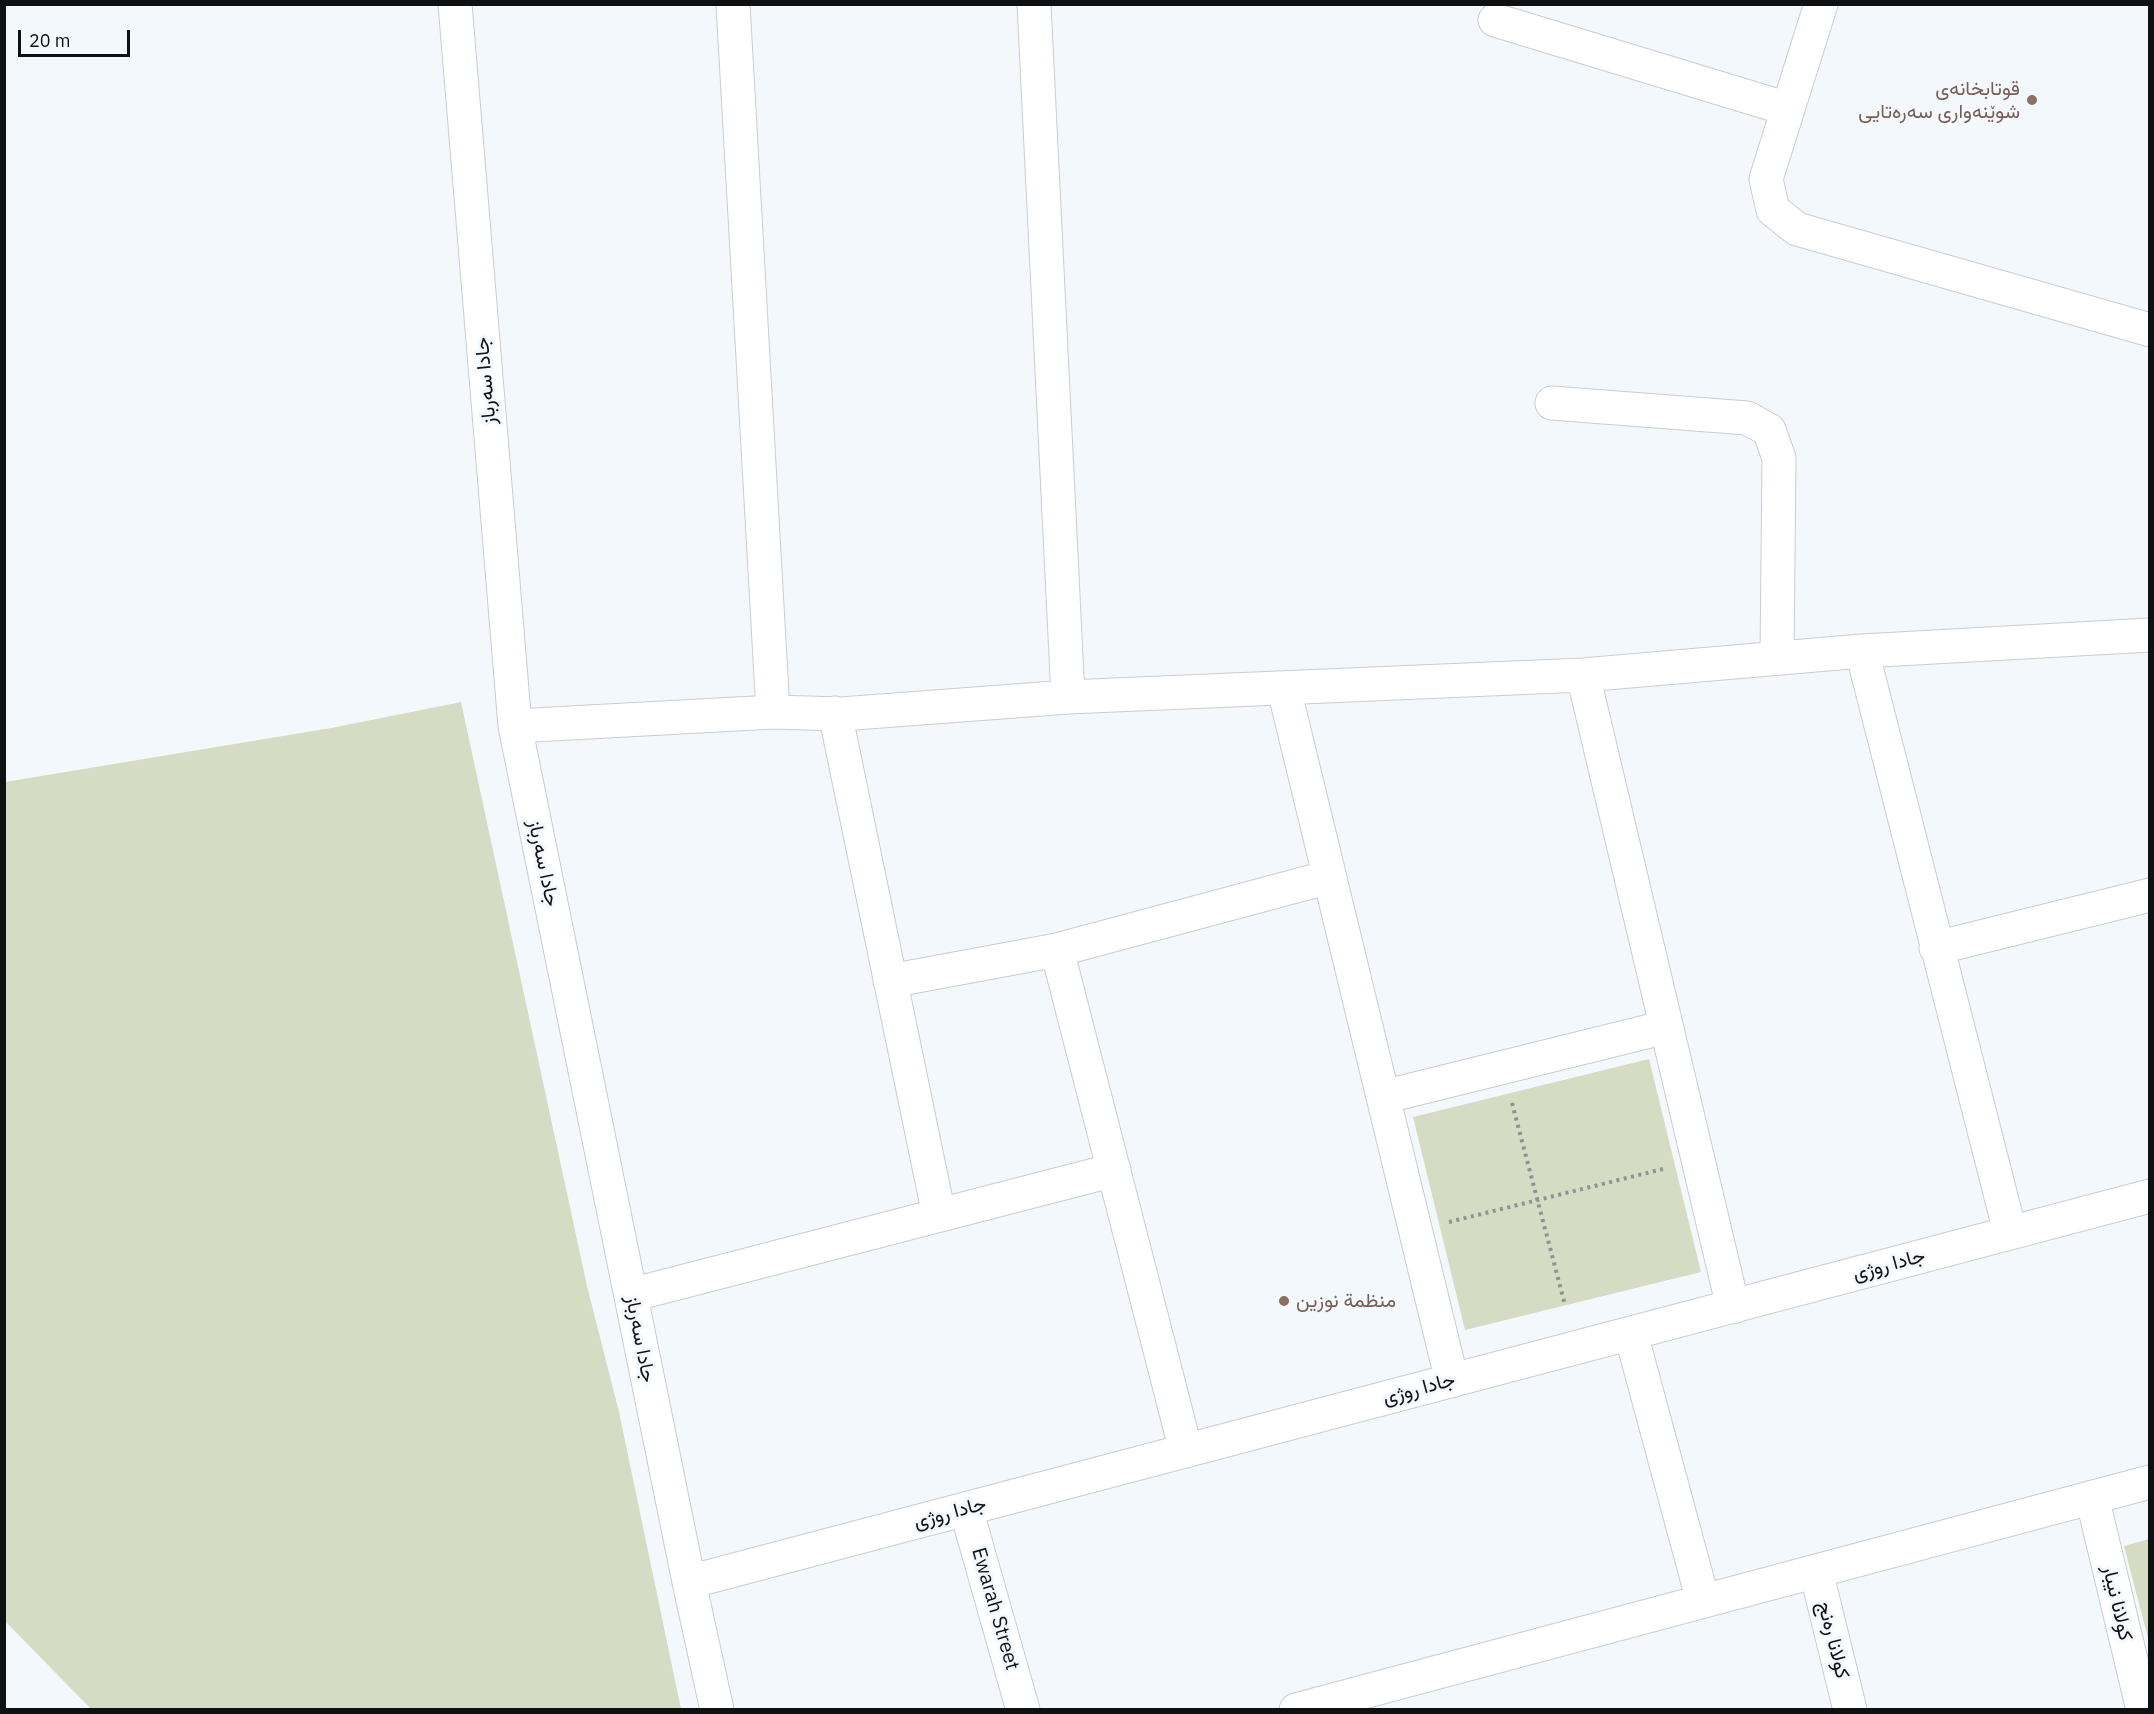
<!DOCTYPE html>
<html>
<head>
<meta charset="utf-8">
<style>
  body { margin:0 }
  #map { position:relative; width:2154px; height:1714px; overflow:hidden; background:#f3f8fd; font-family:"IBM Plex Sans",sans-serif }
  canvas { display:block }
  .frame { position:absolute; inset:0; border:6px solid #0e1012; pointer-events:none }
  .scale { position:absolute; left:18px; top:30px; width:112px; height:27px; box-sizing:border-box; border:3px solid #0e1012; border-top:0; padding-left:8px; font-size:18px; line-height:21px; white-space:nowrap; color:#0e1012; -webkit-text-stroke:4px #f3f8fd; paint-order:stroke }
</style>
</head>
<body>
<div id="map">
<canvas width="2154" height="1714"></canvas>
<div class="frame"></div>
<div class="scale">20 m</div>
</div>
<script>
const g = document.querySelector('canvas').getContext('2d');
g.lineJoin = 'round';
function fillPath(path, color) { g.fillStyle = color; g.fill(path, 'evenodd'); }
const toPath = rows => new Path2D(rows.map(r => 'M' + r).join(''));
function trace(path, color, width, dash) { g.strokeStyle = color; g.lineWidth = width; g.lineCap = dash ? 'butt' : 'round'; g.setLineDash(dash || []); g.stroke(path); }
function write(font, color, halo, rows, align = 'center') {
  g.font = font + ' "IBM Plex Sans",Vazirmatn,sans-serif'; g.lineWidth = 6; g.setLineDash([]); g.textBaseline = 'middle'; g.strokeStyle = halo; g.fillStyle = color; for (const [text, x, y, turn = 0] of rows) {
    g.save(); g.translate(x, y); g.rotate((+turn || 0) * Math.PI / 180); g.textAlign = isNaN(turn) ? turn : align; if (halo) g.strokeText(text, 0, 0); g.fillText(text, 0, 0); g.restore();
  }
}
const green = toPath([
  [461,702,587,1286,619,1412,681,1709,91,1709,5,1621,5,782,331,728],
  [1649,1059,1701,1272,1465,1330,1413,1117],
  [2149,1539,2150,1539,2149,1642,2124,1546]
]);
const path = toPath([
  [1512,1103,1565,1305],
  [1449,1222,1663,1169]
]);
const minor = toPath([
  [455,4,515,726,689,1582,717,1710],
  [733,4,773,712],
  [1034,4,1068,697],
  [1821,4,1766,179,1773,210,1797,229,2150,330],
  [1495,20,1788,109],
  [1552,403,1747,418,1769,430,1779,458,1777,658],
  [1862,651,2010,1232],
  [1583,675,1733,1307],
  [1284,689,1452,1381],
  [835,713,939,1215],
  [515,726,773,712,841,714,1068,697,1583,675,1862,651,2150,635],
  [1936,948,2150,895],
  [1057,950,1186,1451],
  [890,981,1057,950,1329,877],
  [1383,1097,1666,1027],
  [631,1295,1114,1170],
  [1631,1334,1703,1601],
  [2092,1497,2143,1710],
  [966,1509,1023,1710],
  [1816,1571,1850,1710],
  [689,1582,2150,1196],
  [1296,1710,2150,1482]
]);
const markers = [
  [2032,100,6,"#8d6e63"],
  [1284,1301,6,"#8d6e63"]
];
const educationNames = [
  ["قوتابخانەی",2020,89],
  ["شوێنەواری سەرەتایی",2020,112],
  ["منظمة نوزين",1296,1301,"left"]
];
const streetNames = [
  ["جادا سەرباز",486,381,-95],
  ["جادا سەرباز",543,863,78],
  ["جادا روژی",1889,1265,-15],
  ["جادا سەرباز",640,1339,79],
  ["جادا روژی",1419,1389,-15],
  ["جادا روژی",950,1513,-15],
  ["کولانا نیبار",2117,1603,77],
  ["Ewarah Street",995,1609,74],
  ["کولانا رەنج",1833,1640,76]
];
fillPath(green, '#d6dbc4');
trace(minor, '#c8cdd3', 35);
trace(path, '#8f9296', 4, [3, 4.5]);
trace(minor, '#fff', 33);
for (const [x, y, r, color] of markers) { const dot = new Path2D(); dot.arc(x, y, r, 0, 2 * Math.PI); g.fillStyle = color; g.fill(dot); trace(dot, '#f3f8fd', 2); }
write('20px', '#785e54', '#f3f8fd', educationNames, 'right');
write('20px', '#0e1012', '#f3f8fd', streetNames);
</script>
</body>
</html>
